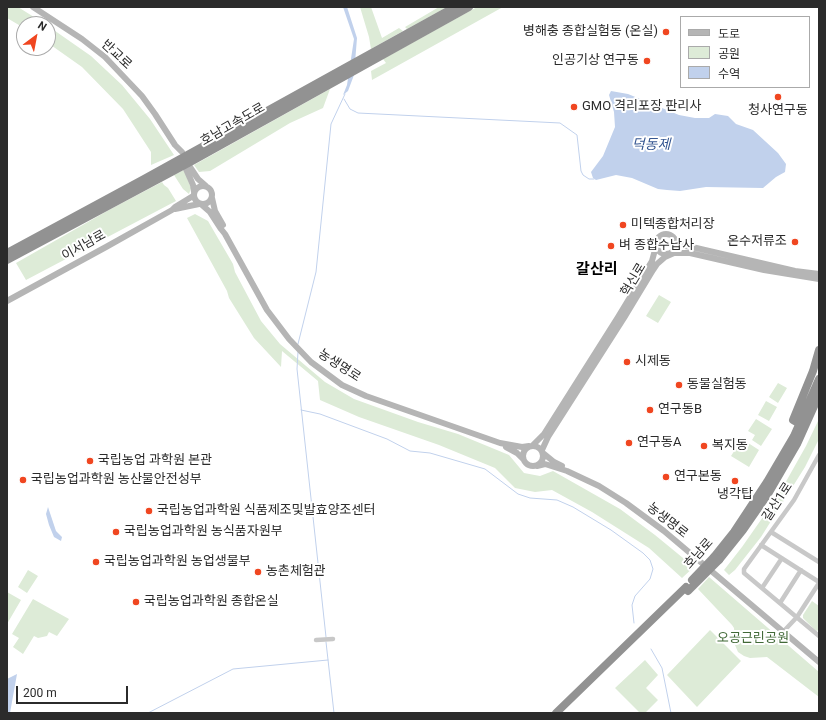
<!DOCTYPE html>
<html>
<head>
<meta charset="utf-8">
<style>
  body { margin:0 }
  #map { position:relative; width:826px; height:720px; overflow:hidden; background:#fff; font-family:Roboto,"Noto Sans KR",sans-serif }
  canvas { display:block }
  .frame { position:absolute; inset:0; border:8px solid #2b2b2b; pointer-events:none }
  .legend { position:absolute; left:680px; top:16px; width:130px; height:72px; box-sizing:border-box; background:#fff; border:1px solid #aaa; margin:0; padding:5px 7px; list-style:none; font-size:12px; color:#2b2b2b }
  .legend li { display:flex; align-items:center; gap:8px; height:20px }
  .legend b { width:20px; border:1px solid #aaa }
  .north { position:absolute; left:16px; top:16px; width:40px; height:40px; box-sizing:border-box; background:#fff; border:1px solid #aaa; border-radius:50%; rotate:32deg; font-size:11px; font-weight:700; line-height:16px; text-align:center; color:#2b2b2b }
  .north::after { content:''; display:block; margin:auto; width:14px; height:18px; background:#f04620; clip-path:polygon(50% 0,100% 100%,50% 72%,0 100%) }
  .scale { position:absolute; left:16px; top:686px; width:112px; height:18px; box-sizing:border-box; border:2px solid #2b2b2b; border-top:0; padding-left:5px; font-size:12px; line-height:14px; white-space:nowrap; color:#2b2b2b; -webkit-text-stroke:3px #fff; paint-order:stroke }
</style>
</head>
<body>
<div id="map">
<canvas width="826" height="720"></canvas>
<div class="frame"></div>
<ul class="legend">
<li><b style="height:5px;background:#b5b5b5"></b>도로</li>
<li><b style="height:11px;background:#ddebd7"></b>공원</li>
<li><b style="height:11px;background:#c1d1ec"></b>수역</li>
</ul>
<div class="north">N</div>
<div class="scale">200 m</div>
</div>
<script>
const g = document.querySelector('canvas').getContext('2d');
g.lineJoin = 'round';
function fillPath(path, color) { g.fillStyle = color; g.fill(path, 'evenodd'); }
const toPath = rows => new Path2D(rows.map(r => 'M' + r).join(''));
function trace(path, color, width, dash) { g.strokeStyle = color; g.lineWidth = width; g.lineCap = dash ? 'butt' : 'round'; g.setLineDash(dash || []); g.stroke(path); }
function write(font, color, halo, rows, align = 'center') {
  g.font = font + ' Roboto,"Noto Sans KR",sans-serif'; g.lineWidth = 4; g.setLineDash([]); g.textBaseline = 'middle'; g.strokeStyle = halo; g.fillStyle = color; for (const [text, x, y, turn = 0] of rows) {
    g.save(); g.translate(x, y); g.rotate((+turn || 0) * Math.PI / 180); g.textAlign = isNaN(turn) ? turn : align; if (halo) g.strokeText(text, 0, 0); g.fillText(text, 0, 0); g.restore();
  }
}
const green = toPath([
  [7,7,18,7,45,24,24,24,24,28,7,18],
  [360,7,371,7,382,38,399,28,403,31,371,49,369,37],
  [439,7,447,7,407,29,405,27],
  [477,7,503,7,372,80,371,71,386,63,383,59],
  [48,26,91,56,122,85,150,119,174,155,151,165,151,152,123,109,82,67,48,43],
  [330,89,323,108,290,123,210,171,199,172,194,165],
  [184,170,191,188,189,194,183,189,174,175],
  [162,182,164,185,168,188,176,201,26,280,16,263,109,210],
  [195,214,208,221,233,264,235,272,261,321,280,344,325,382,354,399,418,422,458,434,509,455,524,473,540,476,553,471,620,509,655,535,694,567,682,578,649,548,592,512,552,490,535,492,515,488,495,468,439,445,359,417,320,400,318,381,282,351,281,367,254,338,229,298,227,291,187,218],
  [659,295,671,302,658,323,646,316],
  [778,383,787,388,778,403,769,397],
  [766,401,777,407,769,421,758,415],
  [756,419,772,429,761,446,752,440,755,435,748,431],
  [819,419,819,439,805,467,761,537,735,570,729,575,724,570,742,547,779,494,806,446],
  [742,439,759,450,749,467,731,456],
  [28,570,38,576,27,593,18,587],
  [709,577,819,672,819,697,767,657,750,658,744,656,738,652,735,645,734,628,732,625,698,589],
  [7,592,21,600,7,624],
  [33,599,69,619,57,636,49,632,47,636,38,638,34,636,23,654,13,647,19,638,12,634],
  [812,601,819,606,819,630,816,631,803,618,803,615],
  [710,630,741,661,697,707,667,675],
  [645,660,658,675,646,688,658,700,645,713,640,713,615,688]
]);
const water = toPath([
  [343,7,347,7,357,38,354,75,348,91,343,95,347,85,354,39],
  [611,91,628,94,679,115,695,118,709,118,715,114,728,116,736,124,753,130,778,153,786,164,785,172,776,177,763,188,706,187,680,191,667,190,658,189,632,178,616,175,596,180,593,178,591,172,603,156,615,127,614,112,609,95],
  [48,507,56,531,62,537,61,541,54,537,49,525,46,514],
  [17,674,10,713,7,713,7,679]
]);
const stream = toPath([
  [344,99,350,109,358,113,560,123,577,135,581,171,583,175,589,179,594,179],
  [298,344,316,272,331,124,345,94],
  [298,352,297,369,326,637],
  [301,410,320,414,387,439,410,451,430,453,485,469,518,494,530,498,557,500,573,507,611,530,643,553,650,560,653,569,650,579,635,596,632,605,634,623],
  [326,642,334,713],
  [651,649,662,668,671,713],
  [148,713,233,669,328,660]
]);
const street = toPath([
  [819,455,794,500,744,569,744,573,819,636],
  [771,532,819,562],
  [761,545,819,582],
  [762,588,782,558],
  [780,603,801,570],
  [783,632,797,617,819,583],
  [316,640,333,639]
]);
const secondary = toPath([
  [33,7,82,39,105,57,142,96,155,114,175,145,182,152],
  [190,167,198,179,206,186],
  [186,169,193,185,194,192],
  '194 195a9 9 0 1 1 18 0a9 9 0 1 1-18 0Z',
  [212,198,215,211,223,225],
  [202,205,210,212,221,229,225,234,267,310,289,339,311,362,342,385,366,396,500,443,522,447,529,446],
  [175,209,199,204],
  '656 244a10 10 0 1 1 20 0a10 10 0 1 1-20 0Z',
  [673,239,685,246,692,247,795,271,819,274],
  [7,301,106,247,172,210,175,207,193,196],
  '523 456a10 10 0 1 1 20 0a10 10 0 1 1-20 0Z',
  [532,446,544,434,618,317,652,261,656,246],
  [506,447,517,453,523,459],
  [542,450,548,437,624,318,653,270,657,264,665,257,674,253,690,253,764,270,819,279],
  [543,453,554,462,562,466],
  [537,466,545,464,567,471,599,486,626,503,664,531,819,662]
]);
const highway = toPath([
  [7,253,144,179,455,7],
  [7,260,194,160,469,7],
  [800,424,793,420,813,371,819,350],
  [714,557,734,532,767,482,794,436,819,379],
  [719,560,743,530,768,494,797,444,819,395],
  [556,713,686,587]
]);
const highwayBridge = toPath([
  [692,580,714,557],
  [688,591,719,560]
]);
const markers = [
  [666,32,4,"#f04620"],
  [647,61,4,"#f04620"],
  [778,97,4,"#f04620"],
  [574,107,4,"#f04620"],
  [623,225,4,"#f04620"],
  [795,242,4,"#f04620"],
  [611,246,4,"#f04620"],
  [627,362,4,"#f04620"],
  [679,385,4,"#f04620"],
  [650,410,4,"#f04620"],
  [629,443,4,"#f04620"],
  [704,446,4,"#f04620"],
  [90,461,4,"#f04620"],
  [666,477,4,"#f04620"],
  [23,480,4,"#f04620"],
  [735,481,4,"#f04620"],
  [149,511,4,"#f04620"],
  [116,532,4,"#f04620"],
  [96,562,4,"#f04620"],
  [258,572,4,"#f04620"],
  [136,602,4,"#f04620"]
];
const poiNames = [
  ["병해충 종합실험동 (온실)",658,32,"right"],
  ["인공기상 연구동",639,61,"right"],
  ["GMO 격리포장 판리사",582,107],
  ["청사연구동",778,111,"center"],
  ["미텍종합처리장",631,225],
  ["온수저류조",787,242,"right"],
  ["벼 종합수납사",619,246],
  ["시제동",635,362],
  ["동물실험동",687,385],
  ["연구동B",658,410],
  ["연구동A",637,443],
  ["복지동",712,446],
  ["국립농업 과학원 본관",98,461],
  ["연구본동",674,477],
  ["국립농업과학원 농산물안전성부",31,480],
  ["냉각탑",735,495,"center"],
  ["국립농업과학원 식품제조및발효양조센터",157,511],
  ["국립농업과학원 농식품자원부",124,532],
  ["국립농업과학원 농업생물부",104,562],
  ["농촌체험관",266,572],
  ["국립농업과학원 종합온실",144,602]
];
const streetNames = [
  ["반교로",116,55,43],
  ["호남고속도로",233,125,-30],
  ["이서남로",84,246,-29],
  ["혁신로",634,280,-59],
  ["농생명로",339,366,33],
  ["갈산1로",778,502,-57],
  ["농생명로",667,521,38],
  ["호남로",699,554,-48]
];
const parkNames = [
  ["오공근린공원",753,639]
];
const waterNames = [
  ["덕동제",651,145]
];
const quarterNames = [
  ["갈산리",597,270]
];
fillPath(green, '#ddebd7');
fillPath(water, '#c1d1ec');
trace(stream, '#c1d1ec', 1);
trace(street, '#c8c8c8', 4.5);
trace(secondary, '#b5b5b5', 6);
trace(highway, '#929292', 8);
trace(highwayBridge, '#929292', 8);
for (const [x, y, r, color] of markers) { const dot = new Path2D(); dot.arc(x, y, r, 0, 2 * Math.PI); g.fillStyle = color; g.fill(dot); trace(dot, '#fff', 1.5); }
write('13px', '#2b2b2b', '#fff', poiNames, 'left');
write('13px', '#2b2b2b', '#fff', streetNames);
write('13px', '#416937', '#fff', parkNames);
write('italic 14px', '#355691', '#fff', waterNames);
write('bold 15px', '#000', '#fff', quarterNames);
</script>
</body>
</html>
